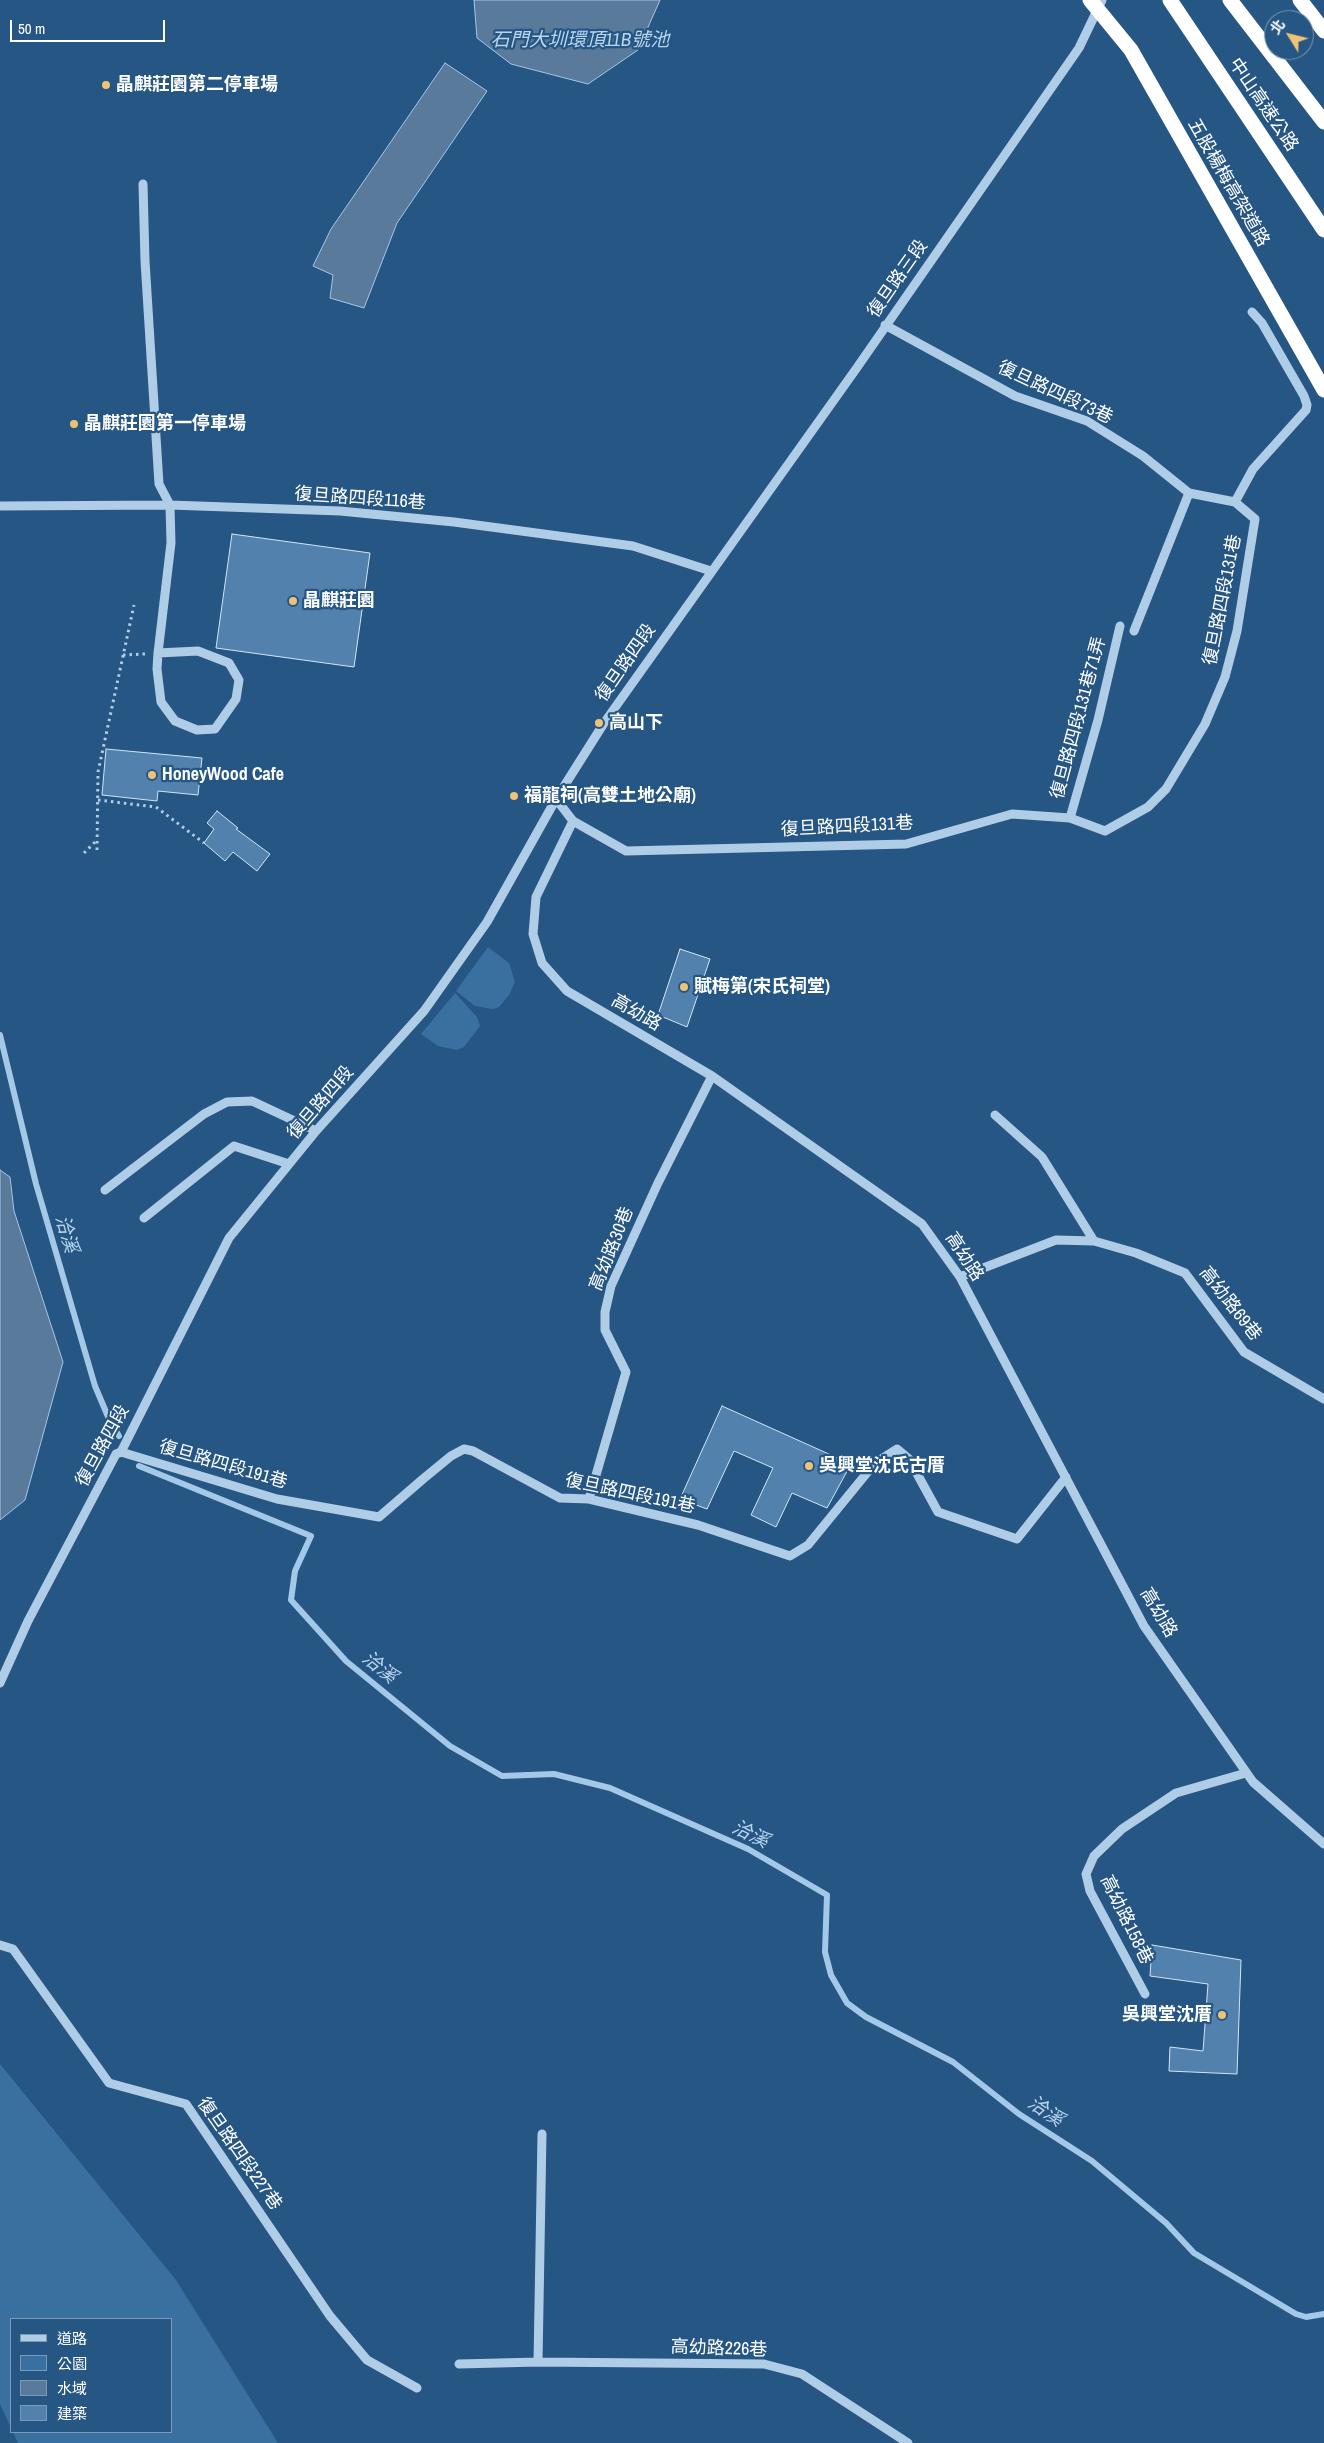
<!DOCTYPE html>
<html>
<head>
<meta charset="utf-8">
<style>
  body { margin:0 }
  #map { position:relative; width:1324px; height:2443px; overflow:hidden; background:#265683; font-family:"Archivo Narrow","Noto Sans TC",sans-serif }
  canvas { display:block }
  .legend { position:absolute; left:10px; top:2318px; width:162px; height:115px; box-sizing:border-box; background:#265683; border:1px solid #7d9ab5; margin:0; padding:6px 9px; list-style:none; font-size:15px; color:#fff }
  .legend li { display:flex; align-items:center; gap:10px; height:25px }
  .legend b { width:25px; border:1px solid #7d9ab5 }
  .north { position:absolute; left:1264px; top:10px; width:50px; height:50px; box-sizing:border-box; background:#265683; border:1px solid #7d9ab5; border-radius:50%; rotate:306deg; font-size:14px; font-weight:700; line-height:20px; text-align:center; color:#fff }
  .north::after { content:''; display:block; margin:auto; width:18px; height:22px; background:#f0c374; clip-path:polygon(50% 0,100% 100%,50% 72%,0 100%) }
  .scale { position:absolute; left:10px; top:20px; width:155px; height:22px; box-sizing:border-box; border:2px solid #fff; border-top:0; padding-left:6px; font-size:15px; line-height:18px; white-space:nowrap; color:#fff; -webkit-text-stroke:4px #265683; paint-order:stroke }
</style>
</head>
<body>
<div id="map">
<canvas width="1324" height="2443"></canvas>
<ul class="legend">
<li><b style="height:6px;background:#afcde7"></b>道路</li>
<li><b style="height:14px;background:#3a70a0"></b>公園</li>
<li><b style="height:14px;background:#597a9a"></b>水域</li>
<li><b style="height:14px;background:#5281ad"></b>建築</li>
</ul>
<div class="north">北</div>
<div class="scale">50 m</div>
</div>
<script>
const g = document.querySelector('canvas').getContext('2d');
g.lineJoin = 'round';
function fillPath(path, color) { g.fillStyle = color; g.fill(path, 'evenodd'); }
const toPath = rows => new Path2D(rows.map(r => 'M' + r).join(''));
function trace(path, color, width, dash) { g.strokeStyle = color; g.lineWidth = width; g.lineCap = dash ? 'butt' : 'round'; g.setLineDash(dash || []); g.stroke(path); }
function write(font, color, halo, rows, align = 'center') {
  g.font = font + ' "Archivo Narrow","Noto Sans TC",sans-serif'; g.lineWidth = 4.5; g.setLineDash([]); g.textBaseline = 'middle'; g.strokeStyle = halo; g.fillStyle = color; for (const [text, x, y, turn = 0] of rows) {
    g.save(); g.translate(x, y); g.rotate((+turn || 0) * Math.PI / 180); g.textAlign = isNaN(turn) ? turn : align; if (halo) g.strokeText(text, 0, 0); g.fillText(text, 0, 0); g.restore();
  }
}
const green = toPath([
  [488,947,509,963,515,982,509,995,499,1007,493,1009,475,1006,456,991],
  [455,993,477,1017,480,1026,464,1047,457,1050,438,1046,421,1034],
  [0,2064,176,2280,278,2443,18,2443,13,2432,171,2432,171,2319,11,2319,11,2428,0,2404]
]);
const water = toPath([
  [474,0,660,0,638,50,588,84,511,64,477,38,474,0],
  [445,63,487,91,397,223,364,308,330,298,333,275,313,266,331,229,445,63],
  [0,1170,10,1177,14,1211,63,1362,25,1500,0,1520,0,1170]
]);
const stream = toPath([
  [0,1035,36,1184,95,1386,109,1419,119,1436],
  [139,1466,311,1536,295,1571,291,1600,346,1661,450,1746,502,1776,554,1774,610,1788,748,1849,827,1895,825,1952,831,1975,847,2003,866,2017,953,2062,1019,2114,1092,2161,1166,2223,1194,2253,1296,2314,1306,2317,1324,2314]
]);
const building = toPath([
  [232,534,370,553,354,667,216,648,232,534],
  [106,749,202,758,198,795,158,791,157,801,102,795,106,749],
  [217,811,238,828,236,829,270,854,257,871,233,852,225,861,204,843,214,829,207,823,217,811],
  [680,949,710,959,687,1027,658,1015,680,949],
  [722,1406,851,1464,827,1508,792,1493,776,1527,751,1515,773,1468,734,1451,707,1509,680,1499,722,1406],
  [1152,1945,1241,1960,1237,2074,1169,2071,1170,2047,1203,2051,1208,1984,1150,1976,1152,1945]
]);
const path = toPath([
  [123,655,145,654],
  [98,800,156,807,204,843],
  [97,850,98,772,134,605],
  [84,853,97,840]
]);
const minor = toPath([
  [143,184,145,261,159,484,170,505,171,543,158,653,157,669,161,702,175,721,197,730,215,729,236,699,239,680,229,663,198,651,158,653],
  [885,325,1015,396,1087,421,1143,456,1189,493,1235,502],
  [0,506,170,505,340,511,454,522,633,546,711,571],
  [1134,631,1189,493],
  [556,799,573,821,536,897,533,934,542,963,567,991,712,1076,922,1224,960,1277,1144,1626,1253,1782,1324,1844],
  [1070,818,1098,720,1120,626],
  [573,821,626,851,906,844,1012,814,1070,818,1105,831,1148,807,1166,789,1205,724,1225,677,1237,631,1255,519,1235,502,1253,469,1306,410,1307,405,1304,396,1262,323,1252,312],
  [995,1115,1042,1157,1094,1241],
  [105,1190,204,1114,227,1102,252,1101,316,1131],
  [144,1218,234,1146,289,1164],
  [960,1277,1056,1240,1094,1241,1136,1253,1185,1273,1244,1352,1324,1399],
  [121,1452,277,1499,379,1517,423,1479,451,1456,464,1449,473,1451,560,1498,589,1499,698,1525,790,1556,808,1545,875,1463,897,1449,909,1459,938,1512,1017,1539,1066,1477],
  [589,1499,626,1372,605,1330,605,1312,611,1286,658,1183,712,1076],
  [0,1683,28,1621,116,1454,121,1452,229,1238,316,1131,424,1011,487,922,556,799,604,723,856,369,1079,48,1102,0],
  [0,1945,13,1949,109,2083,186,2104,330,2316,367,2360,417,2388],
  [1145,1994,1090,1891,1086,1874,1094,1856,1122,1829,1176,1793,1246,1773],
  [538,2362,764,2364,802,2374,908,2443],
  [459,2364,538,2362,542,2134]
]);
const highway = toPath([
  [1170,0,1324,230],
  [1230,0,1324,122],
  [1300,0,1324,31]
]);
const highwayBridge = toPath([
  [1090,0,1131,50,1324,390]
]);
const markers = [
  [106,85,5,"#f0c374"],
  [74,424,5,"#f0c374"],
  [293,601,5,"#f0c374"],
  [599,723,5,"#f0c374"],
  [152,775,5,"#f0c374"],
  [514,796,5,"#f0c374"],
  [684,987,5,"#f0c374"],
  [809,1466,5,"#f0c374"],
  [1222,2015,5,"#f0c374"]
];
const poiNames = [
  ["晶麒莊園第二停車場",116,85],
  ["晶麒莊園第一停車場",84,424],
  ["晶麒莊園",303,601],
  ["高山下",609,723],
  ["HoneyWood Cafe",162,775],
  ["福龍祠(高雙土地公廟)",524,796],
  ["賦梅第(宋氏祠堂)",694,987],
  ["吳興堂沈氏古厝",819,1466],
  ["吳興堂沈厝",1212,2015,"right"]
];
const streetNames = [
  ["中山高速公路",1263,105,56],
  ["五股楊梅高架道路",1228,183,60],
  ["復旦路三段",898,279,-55],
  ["復旦路四段73巷",1055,393,25],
  ["復旦路四段116巷",360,499,4],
  ["復旦路四段131巷",1223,600,-79],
  ["復旦路四段",626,663,-55],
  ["復旦路四段131巷71弄",1079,718,-75],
  ["復旦路四段131巷",847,827,-3],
  ["高幼路",636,1013,30],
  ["復旦路四段",321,1103,-49],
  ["高幼路30巷",612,1249,-68],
  ["高幼路",964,1257,57],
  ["高幼路69巷",1230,1304,52],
  ["復旦路四段",103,1446,-61],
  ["復旦路四段191巷",223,1465,16],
  ["復旦路四段191巷",630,1494,12],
  ["高幼路",1158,1613,59],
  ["高幼路158巷",1126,1920,64],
  ["復旦路四段227巷",239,2154,55],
  ["高幼路226巷",719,2349,2]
];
const waterNames = [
  ["石門大圳環頂11B號池",580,41],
  ["洽溪",66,1234,74],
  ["洽溪",379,1668,39],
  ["洽溪",750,1835,26],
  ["洽溪",1045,2112,34]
];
fillPath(green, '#3a70a0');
fillPath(water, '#597a9a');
trace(water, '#a3c8e8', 1);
trace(stream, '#a3c8e8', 6);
fillPath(building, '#5281ad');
trace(building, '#d2e5f6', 1);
trace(path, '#afcde7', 3, [2.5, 4]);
trace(minor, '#afcde7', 9);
trace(highway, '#fff', 15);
trace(highwayBridge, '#fff', 15);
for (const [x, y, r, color] of markers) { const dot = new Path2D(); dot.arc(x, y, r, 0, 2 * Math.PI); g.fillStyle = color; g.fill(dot); trace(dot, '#265683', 2); }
write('bold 18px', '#fff', '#265683', poiNames, 'left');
write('18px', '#fff', '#265683', streetNames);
write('italic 19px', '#bad6ef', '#265683', waterNames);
</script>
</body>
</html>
